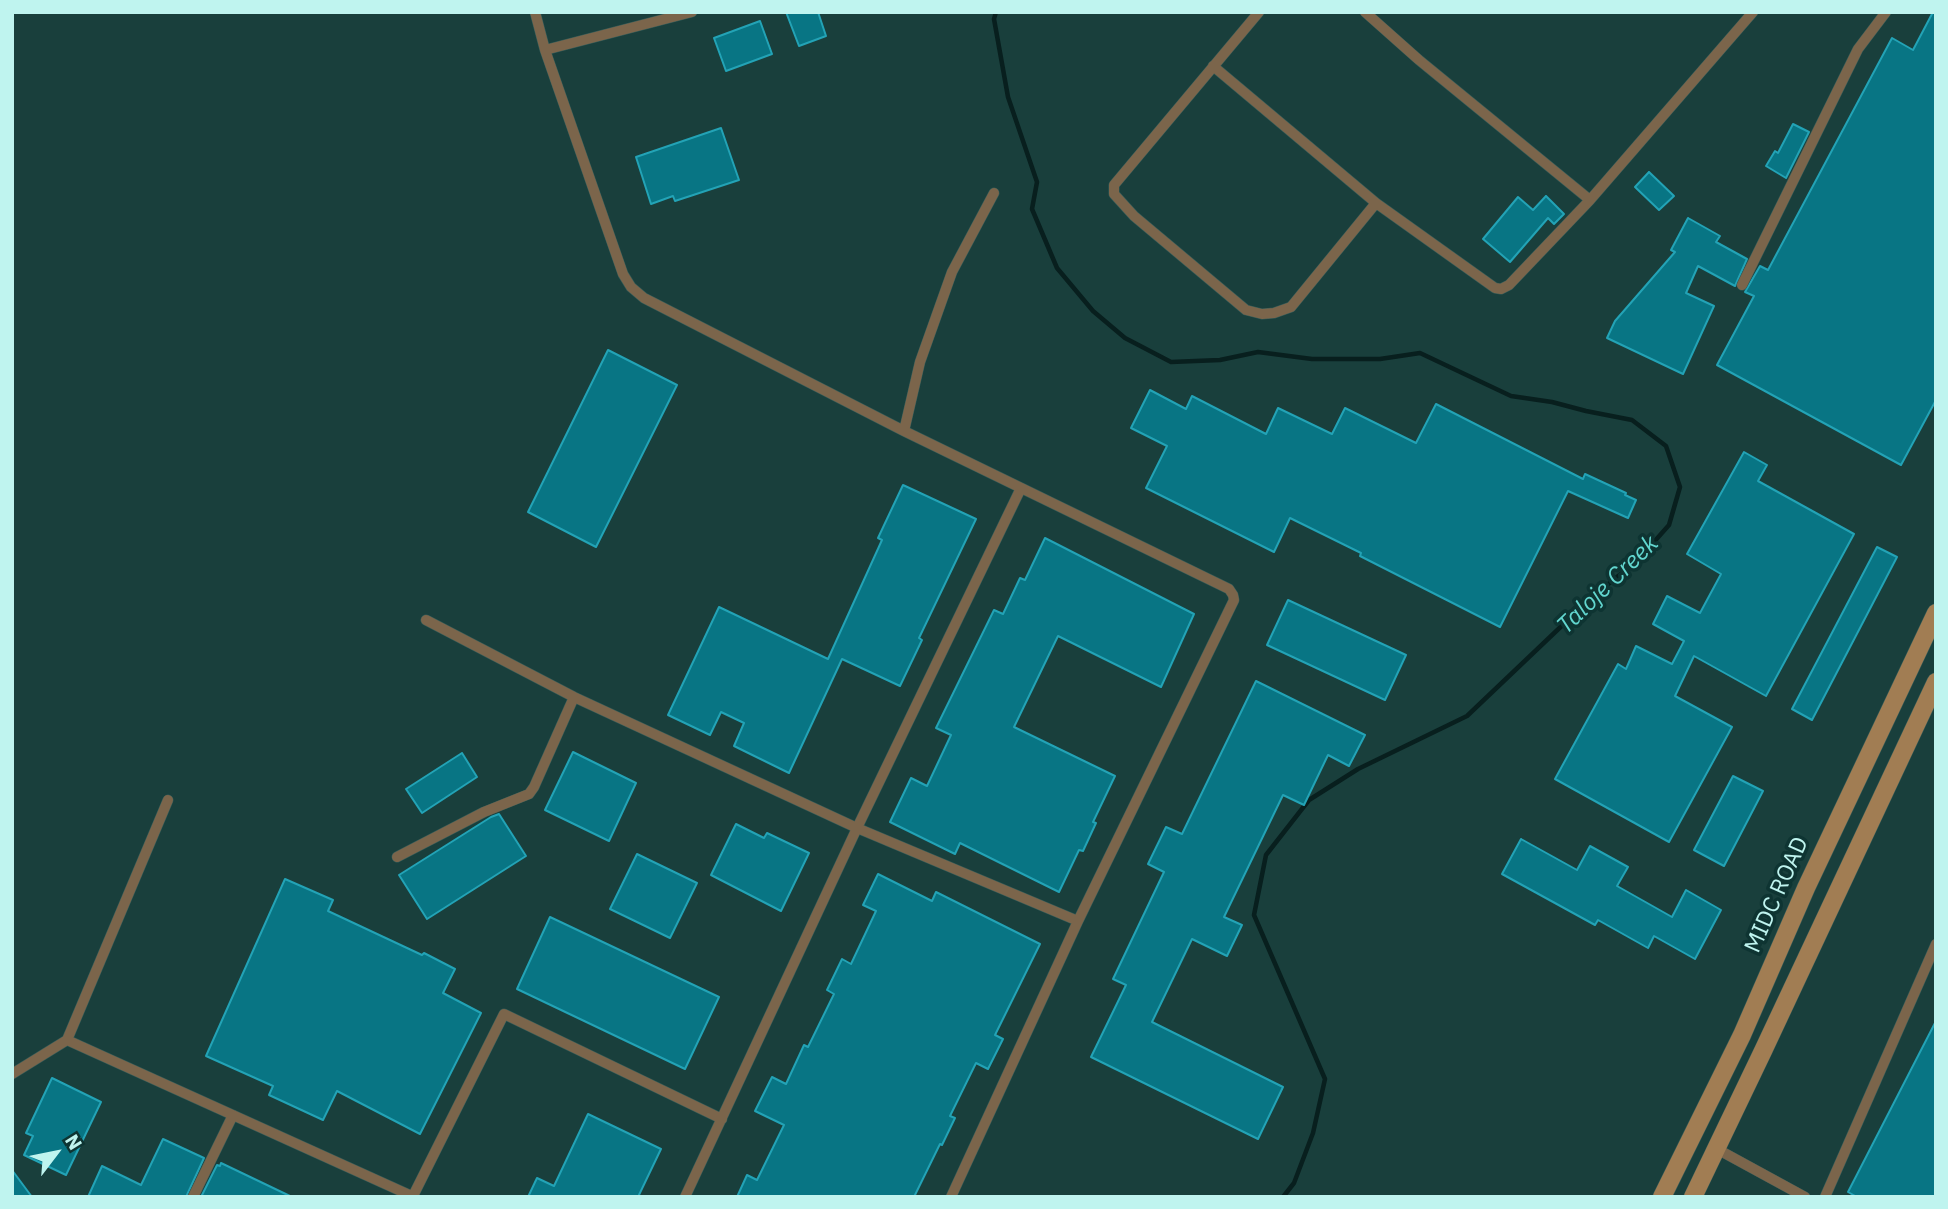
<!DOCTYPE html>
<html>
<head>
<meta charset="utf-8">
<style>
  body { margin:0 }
  #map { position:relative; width:1948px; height:1209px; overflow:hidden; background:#193f3c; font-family:"IBM Plex Sans",sans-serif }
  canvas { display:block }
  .frame { position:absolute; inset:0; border:14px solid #bff4ef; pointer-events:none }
  .north { position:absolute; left:21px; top:1118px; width:70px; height:70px; -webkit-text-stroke:5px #0e3432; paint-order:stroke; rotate:58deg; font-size:19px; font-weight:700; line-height:28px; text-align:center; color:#bff4ef }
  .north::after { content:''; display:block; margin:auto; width:24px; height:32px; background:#bff4ef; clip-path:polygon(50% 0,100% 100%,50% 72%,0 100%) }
</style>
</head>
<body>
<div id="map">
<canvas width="1948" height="1209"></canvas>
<div class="frame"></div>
<div class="north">N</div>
</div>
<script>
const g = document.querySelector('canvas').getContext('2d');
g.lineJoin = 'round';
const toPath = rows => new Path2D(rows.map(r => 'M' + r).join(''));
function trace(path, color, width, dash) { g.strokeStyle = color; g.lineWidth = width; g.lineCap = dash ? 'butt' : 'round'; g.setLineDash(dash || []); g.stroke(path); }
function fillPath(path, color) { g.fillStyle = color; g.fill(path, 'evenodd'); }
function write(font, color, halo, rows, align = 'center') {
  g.font = font + ' "IBM Plex Sans",sans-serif'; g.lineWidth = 7; g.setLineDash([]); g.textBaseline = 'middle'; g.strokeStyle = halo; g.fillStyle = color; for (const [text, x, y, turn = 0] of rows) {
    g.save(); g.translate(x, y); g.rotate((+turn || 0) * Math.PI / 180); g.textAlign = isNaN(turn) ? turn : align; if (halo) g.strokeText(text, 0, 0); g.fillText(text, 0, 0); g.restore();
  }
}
const stream = toPath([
  [996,12,994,19,1008,97,1037,182,1032,209,1057,268,1093,311,1125,338,1171,362,1220,360,1258,352,1312,359,1380,359,1420,353,1511,396,1552,402,1586,411,1632,420,1666,446,1680,487,1669,525,1638,560,1591,598,1467,716,1358,769,1309,800,1266,855,1254,915,1325,1079,1313,1133,1294,1183,1283,1197]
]);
const building = toPath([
  [786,12,818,12,826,36,799,46,786,12],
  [1933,12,1936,12,1936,400,1901,465,1717,365,1754,296,1745,292,1760,266,1768,270,1892,38,1913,50,1933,12],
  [760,21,772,54,726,71,714,38,760,21],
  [1793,124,1809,132,1786,178,1766,166,1775,151,1778,153,1793,124],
  [721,128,739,180,675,201,673,196,651,204,636,157,721,128],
  [1649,172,1674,196,1659,210,1635,187,1649,172],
  [1546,196,1564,214,1554,224,1548,218,1510,262,1483,239,1518,197,1533,210,1546,196],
  [1688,218,1720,236,1716,242,1747,259,1735,286,1698,266,1686,293,1714,306,1683,374,1607,338,1615,321,1675,252,1671,250,1688,218],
  [608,350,677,385,596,547,528,512,608,350],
  [1150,390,1186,409,1192,396,1266,434,1278,408,1332,434,1345,408,1416,443,1436,404,1583,479,1585,474,1626,493,1625,495,1636,500,1628,518,1568,491,1500,627,1360,556,1361,553,1290,518,1274,552,1146,488,1167,446,1131,428,1150,390],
  [1744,452,1767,465,1758,481,1854,534,1766,696,1694,656,1675,696,1732,727,1669,842,1555,779,1618,664,1626,669,1636,646,1672,664,1684,641,1653,624,1667,596,1700,613,1721,574,1687,554,1744,452],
  [903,485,976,519,919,638,922,640,900,686,842,659,789,773,734,746,744,723,721,712,710,735,668,715,719,607,828,659,882,540,878,538,903,485],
  [1045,538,1194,614,1161,687,1058,636,1014,727,1115,776,1093,822,1096,823,1083,851,1079,850,1059,892,960,843,955,854,890,822,911,778,927,786,951,735,936,728,994,610,1003,614,1020,578,1025,580,1045,538],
  [1877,547,1897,557,1812,720,1792,709,1877,547],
  [1288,600,1406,655,1385,700,1267,645,1288,600],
  [1256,681,1365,735,1349,766,1328,755,1304,805,1283,795,1224,917,1242,925,1227,956,1192,939,1152,1022,1283,1087,1258,1139,1091,1057,1126,985,1113,979,1164,872,1148,864,1166,827,1182,834,1256,681],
  [573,752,636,783,609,841,545,810,573,752],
  [462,753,477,777,422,813,406,789,462,753],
  [1733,776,1763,791,1724,866,1694,850,1733,776],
  [499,814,526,856,427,919,399,875,491,817,499,814],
  [736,824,764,838,767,833,809,853,781,911,711,875,736,824],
  [1521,839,1577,870,1590,846,1628,867,1617,886,1672,917,1686,890,1721,910,1695,959,1654,936,1648,948,1598,920,1595,925,1502,874,1521,839],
  [637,854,697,883,670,938,610,909,637,854],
  [878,874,932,901,936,892,1040,944,995,1035,1003,1039,988,1069,976,1063,950,1116,955,1118,942,1145,940,1144,914,1197,737,1197,747,1175,757,1180,784,1125,755,1111,772,1077,786,1084,804,1045,808,1047,834,994,827,990,842,959,851,964,876,911,863,905,878,874],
  [285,879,333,900,328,911,422,955,424,953,455,969,443,993,481,1013,420,1134,337,1091,323,1120,269,1095,273,1086,206,1056,285,879],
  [550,917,719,997,685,1069,517,989,550,917],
  [1936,1021,1936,1197,1857,1197,1848,1192,1936,1021],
  [52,1078,101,1102,66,1175,24,1155,33,1136,26,1133,52,1078],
  [588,1114,661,1149,638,1197,528,1197,537,1178,554,1186,588,1114],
  [163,1139,204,1158,186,1197,88,1197,102,1166,141,1185,163,1139],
  [221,1163,292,1197,201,1197,217,1165,220,1166,221,1163],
  [12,1170,32,1197,12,1197,12,1170]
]);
const lane = toPath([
  [535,12,545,50,623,274,631,287,644,298,904,431,1229,589,1233,595,1234,600,1078,921,951,1197],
  [1259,12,1114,185,1114,194,1134,216,1246,310,1262,314,1274,313,1291,307,1376,203],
  [1365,12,1419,60,1590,200],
  [545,50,692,12],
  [1213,66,1376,203,1495,288,1501,289,1509,285,1590,200,1753,12],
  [1742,285,1858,49,1886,12],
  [904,431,920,362,952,272,994,193],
  [426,620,574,697,857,828,1078,921],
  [397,857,484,812,529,794,534,787,574,697],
  [67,1040,414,1197],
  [12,1074,67,1040,168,800],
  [1717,1149,1805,1197],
  [413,1196,504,1014,722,1119],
  [193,1197,233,1115],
  [685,1197,857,828,1021,488],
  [1825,1197,1936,944]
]);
const secondary = toPath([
  [1662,1197,1742,1035,1806,888,1936,613],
  [1693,1197,1763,1051,1936,682]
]);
const streetNames = [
  ["MIDC ROAD",1777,895,-66]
];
const waterNames = [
  ["Taloje Creek",1608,585,-44]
];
trace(stream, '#081f1e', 4.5);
fillPath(building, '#087584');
trace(building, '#23a3b6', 2);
trace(lane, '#345c59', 11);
trace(secondary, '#345c59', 19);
trace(lane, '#7b654b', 10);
trace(secondary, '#a17d53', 18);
write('23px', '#bff4ef', '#0e3432', streetNames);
write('italic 24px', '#62d6cf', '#0e3432', waterNames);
</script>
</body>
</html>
